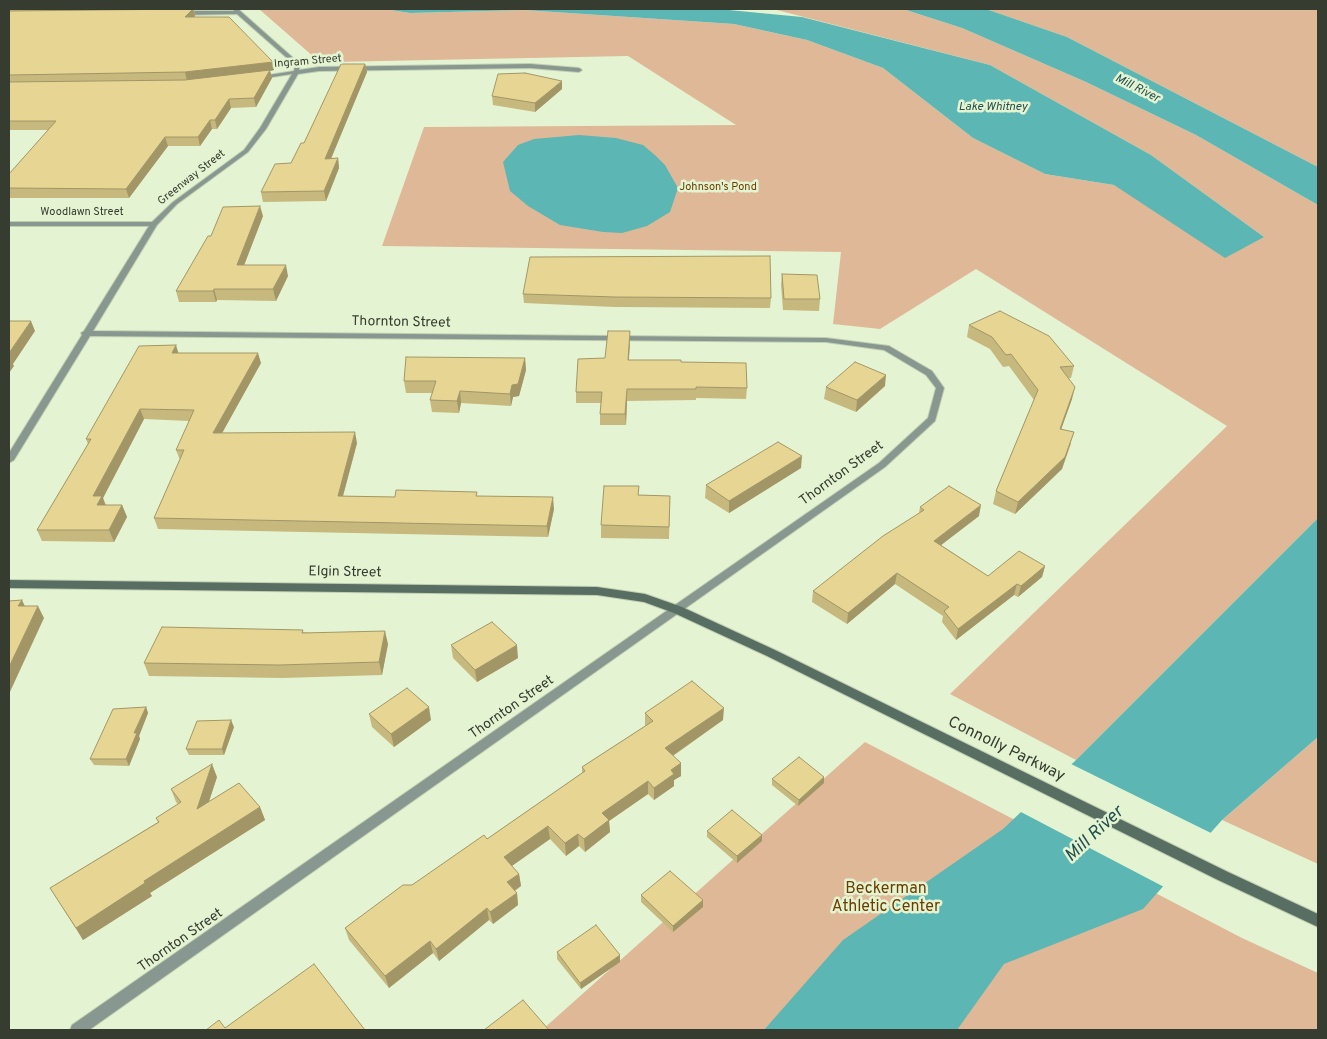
<!DOCTYPE html>
<html>
<head>
<meta charset="utf-8">
<style>
  body { margin:0 }
  #map { position:relative; width:1327px; height:1039px; overflow:hidden; background:#e4f4d2; font-family:Overpass,sans-serif }
  canvas { display:block }
  .frame { position:absolute; inset:0; border:10px solid #363c2f; pointer-events:none }
</style>
</head>
<body>
<div id="map">
<canvas width="1327" height="1039"></canvas>
<div class="frame"></div>
</div>
<script>
const g = document.querySelector('canvas').getContext('2d');
g.lineJoin = 'round';
function fillPath(path, color) { g.fillStyle = color; g.fill(path, 'evenodd'); }
const toPath = rows => new Path2D(rows.map(r => 'M' + r).join(''));
function trace(path, color, width, dash) { g.strokeStyle = color; g.lineWidth = width; g.lineCap = dash ? 'butt' : 'round'; g.setLineDash(dash || []); g.stroke(path); }
function write(font, color, halo, rows, align = 'center') {
  g.font = font + ' Overpass,sans-serif'; g.lineWidth = 5; g.setLineDash([]); g.textBaseline = 'middle'; g.strokeStyle = halo; g.fillStyle = color; for (const [text, x, y, turn = 0] of rows) {
    g.save(); g.translate(x, y); g.rotate((+turn || 0) * Math.PI / 180); g.textAlign = isNaN(turn) ? turn : align; if (halo) g.strokeText(text, 0, 0); g.fillText(text, 0, 0); g.restore();
  }
}
const green = toPath([
  [259,9,384,9,410,13,524,10,734,24,807,40,883,68,973,138,1045,174,1114,185,1264,237,1151,155,990,65,773,9,903,9,962,28,1086,82,1196,135,1318,205,1318,518,1076,760,950,694,1227,426,976,269,880,329,833,324,841,252,382,246,424,127,736,125,628,56,333,62,315,58],
  [986,9,1318,9,1318,167,1067,37],
  [1318,737,1318,864,1222,820],
  [865,742,1242,938,1318,973,1318,1030,542,1030]
]);
const water = toPath([
  [384,9,718,9,802,17,990,65,1151,155,1264,237,1225,258,1114,185,1045,174,973,138,883,68,807,40,734,24,524,10,410,13],
  [903,9,986,9,1067,37,1318,167,1318,205,1196,135,1086,82,962,28],
  [579,135,616,138,643,145,656,156,665,165,678,188,670,212,647,226,622,233,603,232,560,225,528,206,510,191,503,162,518,145,534,139],
  [1318,518,1318,737,1222,820,1143,909,1004,964,957,1030,764,1030,843,940,1003,829,1076,760]
]);
const pier = toPath([
  [1069,763,1213,834,1166,888,1019,811]
]);
const minor = toPath([
  [233,9,238,9,300,64,299,70,319,67,530,64,579,68,582,70,579,72,530,68,319,71,298,74,266,129,248,152,177,204,157,225,93,331,826,338,889,346,932,371,944,388,935,421,885,467,89,1030,70,1030,72,1025,879,463,928,418,936,388,926,375,884,350,826,342,90,336,14,460,9,463,9,453,82,335,81,333,84,331,149,226,9,226,9,222,152,222,173,202,244,150,260,128,292,74,259,79,256,77,294,71,295,65,237,14,182,15,179,13,182,11,234,11,233,9]
]);
const secondary = toPath([
  [9,580,597,587,645,594,682,607,775,650,1228,872,1318,914,1318,927,1218,880,767,656,674,613,644,602,597,595,9,588,9,580]
]);
const wall = toPath([
  [9,9,202,9,201,10,194,10,195,17,273,62,274,70,270,71,272,78,256,107,231,108,217,129,212,129,200,146,168,146,129,198,9,198,9,174,48,130,9,130],
  [365,64,367,72,331,159,338,158,339,168,326,201,263,202,261,192,291,163,304,143],
  [562,89,535,112,493,105,492,96],
  [263,216,244,265,288,276,276,301,217,300,216,302,179,302,176,291,211,236],
  [782,274,820,299,819,311,783,310,781,285],
  [523,294,771,298,770,308,615,307,524,303],
  [969,325,1074,366,1071,378,1069,378,1072,399,1061,429,1071,444,1062,469,1015,514,993,504,996,491,1034,400,1009,366,1003,367,990,349,967,337],
  [630,331,629,360,681,362,747,388,746,399,696,398,696,400,627,401,626,425,600,425,600,414,601,403,576,403,576,392],
  [178,353,261,363,222,433,357,443,343,496,395,497,478,496,554,509,548,537,158,529,154,518,180,460,176,450,189,421,144,419,103,498,106,505,122,505,127,517,114,542,42,541,37,530,88,444,86,439],
  [525,358,526,370,519,396,513,397,511,406,461,403,459,413,432,412,430,400,432,393,406,393,404,381],
  [885,386,856,412,824,399,826,387],
  [801,468,729,513,705,498,706,485],
  [639,495,670,496,669,539,601,538,601,525],
  [920,507,979,516,941,545,988,576,1045,566,1042,577,1018,597,1014,595,956,640,942,622,943,616,895,584,847,624,812,602,813,591,919,513],
  [303,632,388,644,382,675,283,678,149,676,144,663],
  [451,645,518,658,477,682,453,658],
  [146,707,148,713,139,736,140,739,129,766,94,765,90,759],
  [645,713,723,720,673,756,681,776,674,780,674,786,654,800,648,794,609,821,610,832,585,852,579,846,566,856,550,839,512,866,519,874,521,886,515,891,517,893,518,905,493,924,489,920,439,961,433,953,389,988,349,940,345,928,412,885,487,839,582,773,582,767,645,726],
  [369,714,431,720,394,747,372,727],
  [234,727,224,755,189,755,186,749],
  [217,777,209,802,260,807,265,820,150,893,152,896,83,940,50,888,158,822,156,818,178,804,176,802,171,789],
  [824,777,824,783,798,806,772,785,772,779],
  [707,831,762,835,762,841,737,863,707,837],
  [641,895,703,900,703,907,673,932,641,902],
  [557,952,620,962,581,989,557,959]
]);
const shadedWall = toPath([
  [193,9,195,16,188,25,185,17],
  [273,62,274,70,270,71,272,78,256,107,254,98,187,81,185,72],
  [365,64,367,72,327,168,325,159],
  [562,81,562,89,535,112,535,103],
  [229,99,231,108,217,129,215,120],
  [210,120,212,129,200,146,198,137],
  [165,137,168,146,129,198,126,189],
  [338,158,339,168,326,201,324,191],
  [260,206,263,216,240,276,237,265],
  [286,265,288,276,276,301,273,289],
  [214,289,217,300,216,302,213,291],
  [31,321,35,331,13,364,14,366,9,373,9,353],
  [630,331,630,342,628,372,628,360],
  [176,345,179,355,172,353],
  [258,353,261,363,216,444,213,433],
  [525,358,526,370,519,396,513,397,511,406,510,394,512,385],
  [886,375,885,386,856,412,857,400],
  [1075,387,1072,399,1057,441,1060,429],
  [627,389,627,401,626,425,625,414],
  [460,391,461,403,459,413,457,401],
  [140,409,144,419,103,498,106,507,97,505,93,496],
  [355,432,357,443,340,507,338,496],
  [1074,432,1062,469,1015,514,1018,502],
  [802,456,801,468,729,513,729,501],
  [553,497,554,509,548,537,547,526],
  [122,505,127,517,114,542,109,530],
  [981,505,979,516,932,552,934,541],
  [1045,566,1042,577,1018,597,1021,586],
  [897,573,895,584,847,624,848,613],
  [1017,584,1014,595,956,640,958,629],
  [22,600,28,613,18,606],
  [38,606,44,618,9,694,9,667],
  [385,631,388,644,382,675,379,662],
  [517,645,518,658,477,682,475,670],
  [146,707,148,713,139,736,140,739,129,766,126,759,134,733],
  [429,707,431,720,394,747,391,734],
  [724,708,723,720,665,761,665,748],
  [231,720,234,727,224,755,222,749],
  [681,763,681,776,674,780,674,786,654,800,654,788,671,770],
  [212,764,217,777,202,822,197,809],
  [824,777,824,783,798,806,799,800],
  [648,781,648,794,609,821,610,832,585,852,584,839,602,813],
  [260,807,265,820,150,893,152,896,83,940,76,928,144,881],
  [548,826,550,839,506,870,504,857],
  [578,834,579,846,566,856,565,843],
  [762,835,762,841,737,863,737,856],
  [519,874,521,886,509,894,507,882],
  [517,893,518,905,493,924,490,912],
  [703,900,703,907,673,932,673,926],
  [487,908,489,920,439,961,436,949],
  [430,941,433,953,389,988,385,976],
  [620,955,620,962,581,989,580,983]
]);
const building = toPath([
  [193,9,185,17,229,17,273,62,185,72,9,75,9,11,193,9],
  [341,64,365,64,325,159,338,158,324,191,261,192,275,164,291,163,301,143,304,143,341,64],
  [270,70,254,98,229,99,215,120,210,120,198,137,165,137,126,189,9,188,9,174,56,121,9,121,9,82,185,80,270,70],
  [525,73,562,81,535,103,492,96,498,74,525,73],
  [260,206,237,265,286,265,273,289,214,289,213,291,176,291,208,236,211,236,223,207,260,206],
  [770,256,771,298,615,297,523,294,530,257,770,256],
  [782,274,817,275,820,299,784,299,782,274],
  [1000,311,1049,336,1074,366,1060,367,1075,387,1060,429,1074,432,1065,457,1018,502,996,491,1038,390,1011,354,1006,355,992,337,969,325,1000,311],
  [9,321,31,321,9,353,9,321],
  [608,331,630,331,628,360,681,360,681,362,746,363,747,388,696,387,696,389,627,389,625,414,600,414,602,392,576,392,578,359,605,358,608,331],
  [176,345,172,353,258,353,213,433,355,432,338,496,395,497,396,490,477,492,476,496,553,497,547,526,154,518,184,450,176,450,194,410,140,409,93,496,102,496,97,505,122,505,109,530,37,530,91,439,86,439,139,346,176,345],
  [406,357,525,358,518,384,512,385,510,394,460,391,457,401,430,400,436,381,404,381,406,357],
  [855,362,886,375,857,400,826,387,855,362],
  [778,442,802,456,729,501,706,485,778,442],
  [604,486,639,486,638,495,670,496,669,527,601,525,604,486],
  [949,486,981,505,934,541,988,576,1019,551,1045,566,1021,586,1017,584,958,629,944,611,949,607,897,573,848,613,813,591,883,536,924,510,920,507,949,486],
  [22,600,18,606,38,606,9,667,9,601,22,600],
  [492,622,517,645,475,670,451,645,492,622],
  [162,627,303,630,302,633,385,631,379,662,279,665,144,663,162,627],
  [692,681,724,708,665,748,681,763,671,770,674,774,654,788,648,781,602,813,609,820,584,839,578,834,565,843,548,826,504,857,519,874,507,882,517,893,490,912,487,908,436,949,430,941,385,976,345,928,403,885,412,885,484,835,487,839,585,771,582,767,653,721,645,713,692,681],
  [407,688,429,707,391,734,369,714,407,688],
  [146,707,134,733,137,733,126,759,90,759,113,709,146,707],
  [231,720,222,749,186,749,197,721,231,720],
  [799,757,824,777,799,800,772,779,799,757],
  [212,764,197,809,239,783,260,807,144,881,145,883,76,928,50,888,159,822,156,818,181,802,171,789,212,764],
  [732,810,762,835,737,856,707,831,732,810],
  [670,871,703,900,673,926,641,895,670,871],
  [596,925,620,955,580,983,557,952,596,925],
  [314,964,365,1030,206,1030,219,1020,225,1028,314,964],
  [523,1000,549,1030,484,1030,523,1000]
]);
const farStreetnames = [
  ["Ingram Street",308,62,-5],
  ["Greenway Street",192,178,-38],
  ["Woodlawn Street",82,213]
];
const farParknames = [
  ["Johnson's Pond",718,188]
];
const farWaternames = [
  ["Mill River",1137,89,27],
  ["Lake Whitney",993,108]
];
const streetNames = [
  ["Thornton Street",401,323,1],
  ["Thornton Street",842,474,-36],
  ["Elgin Street",345,573,1],
  ["Thornton Street",512,708,-35],
  ["Thornton Street",181,941,-35]
];
const nearStreetnames = [
  ["Connolly Parkway",1006,750,26]
];
const nearParknames = [
  ["Beckerman",886,890],
  ["Athletic Center",886,908]
];
const nearWaternames = [
  ["Mill River",1095,835,-43]
];
fillPath(green, '#dfb997');
fillPath(water, '#5bb6b4');
fillPath(pier, '#e4f4d2');
trace(minor, '#c1cfb1', 2);
trace(secondary, '#c1cfb1', 2);
fillPath(minor, '#88978f');
fillPath(secondary, '#586e62');
fillPath(wall, '#c7b87e');
fillPath(shadedWall, '#a29667');
fillPath(building, '#e7d693');
trace(building, '#a29667', 1);
write('11px', '#363c2f', '#e4f4d2', farStreetnames);
write('11px', '#6d3d00', '#e4f4d2', farParknames);
write('italic 12px', '#254f4e', '#e4f4d2', farWaternames);
write('14px', '#363c2f', '#e4f4d2', streetNames);
write('16px', '#363c2f', '#e4f4d2', nearStreetnames);
write('16px', '#6d3d00', '#e4f4d2', nearParknames);
write('italic 18px', '#254f4e', '#e4f4d2', nearWaternames);
</script>
</body>
</html>
